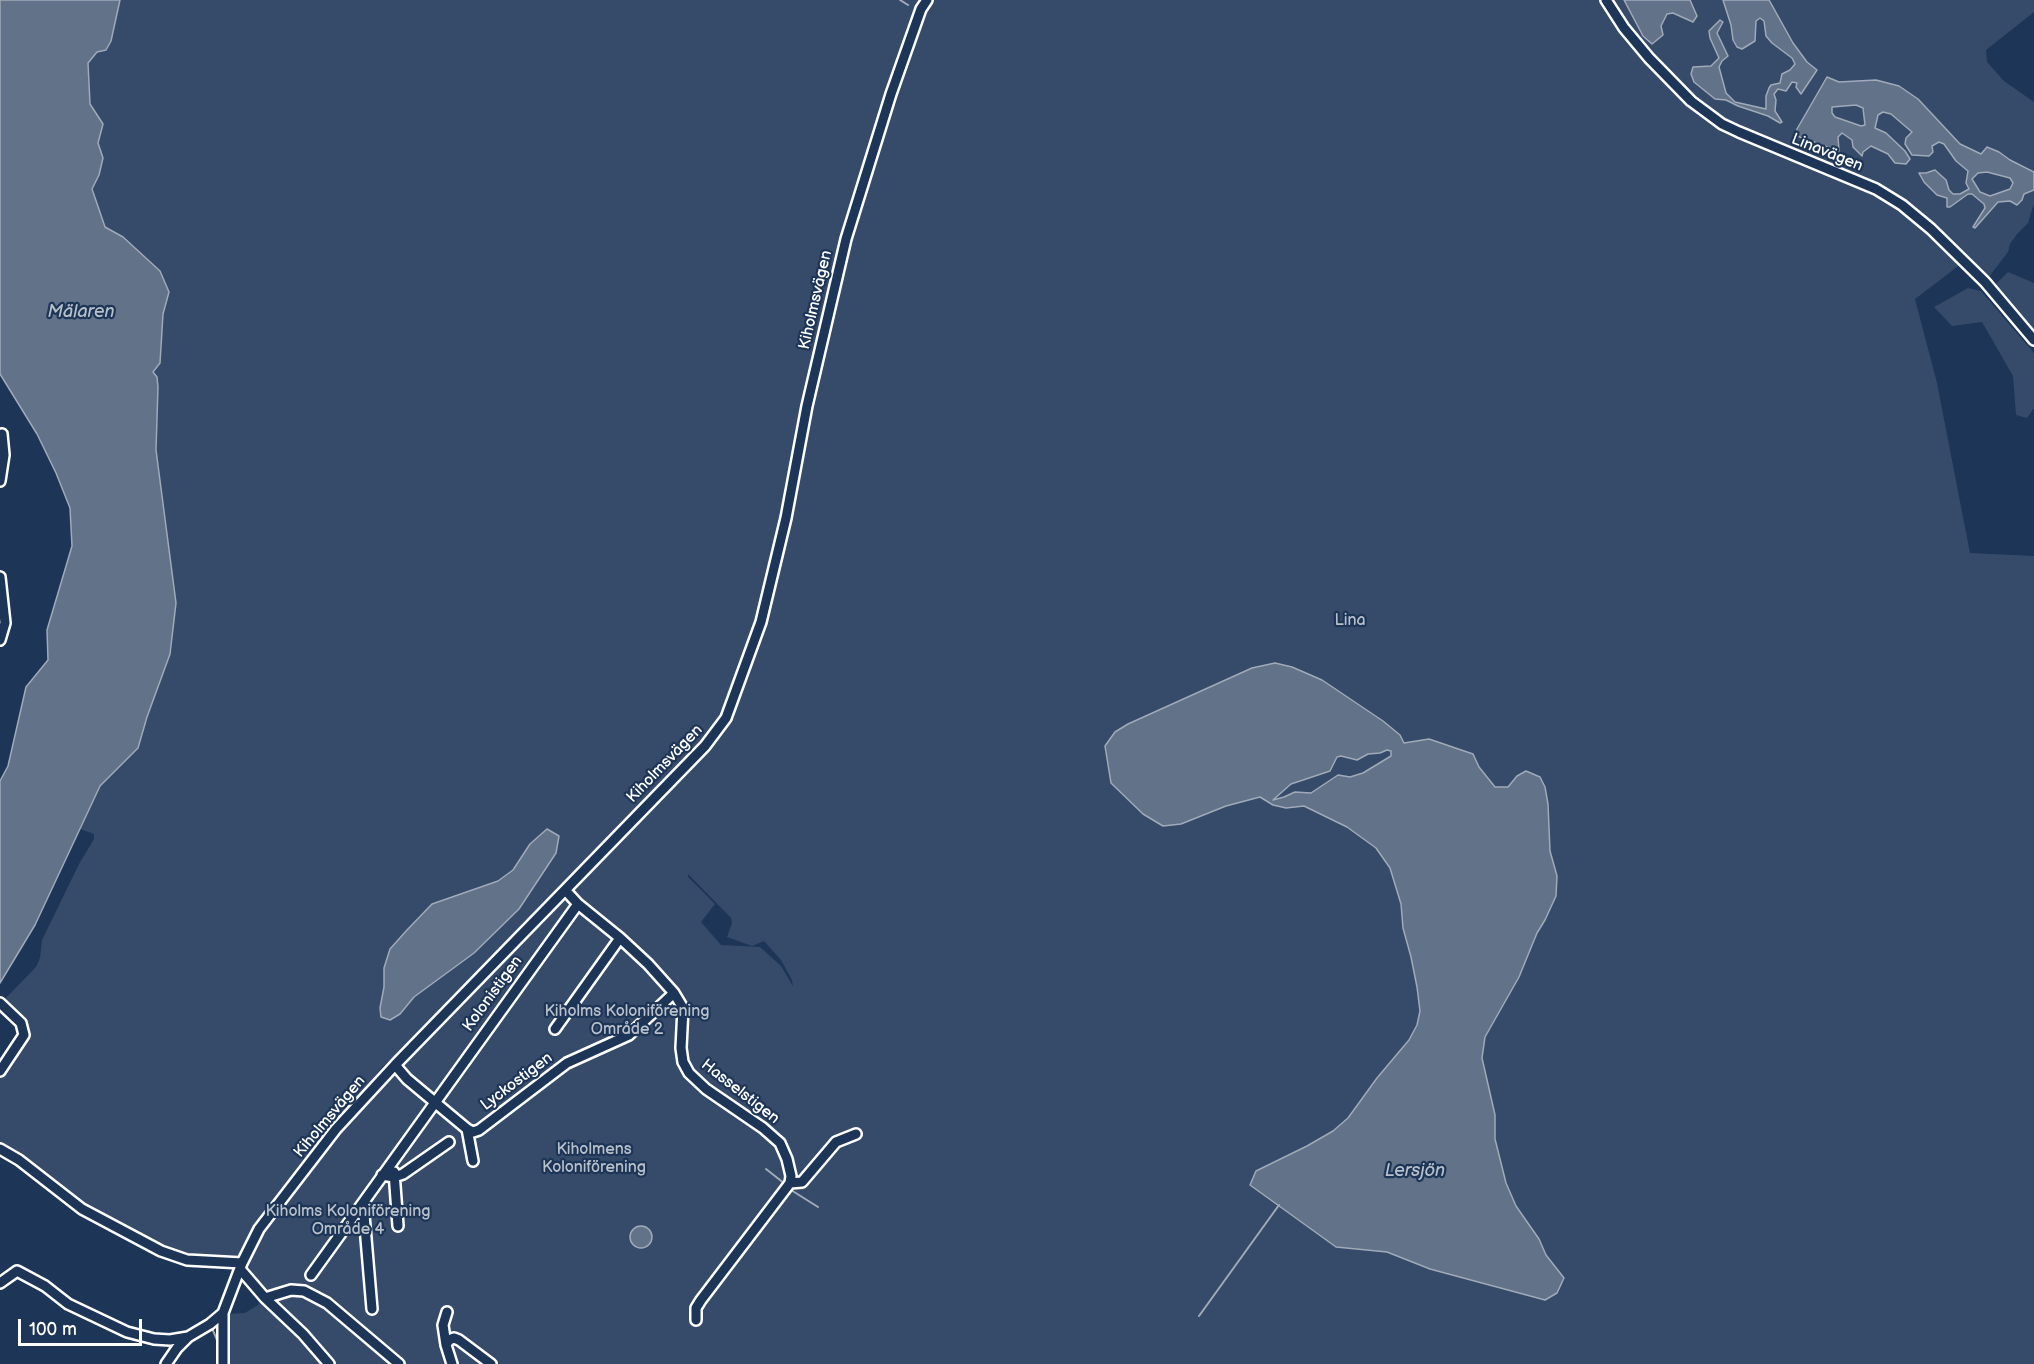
<!DOCTYPE html>
<html>
<head>
<meta charset="utf-8">
<style>
  body { margin:0 }
  #map { position:relative; width:2034px; height:1364px; overflow:hidden; background:#1d3557; font-family:"Balsamiq Sans",sans-serif }
  canvas { display:block }
  .scale { position:absolute; left:18px; top:1319px; width:124px; height:27px; box-sizing:border-box; border:3px solid #fff; border-top:0; padding-left:8px; font-size:18px; line-height:21px; white-space:nowrap; color:#fff; -webkit-text-stroke:4px #1d3557; paint-order:stroke }
</style>
</head>
<body>
<div id="map">
<canvas width="2034" height="1364"></canvas>
<div class="scale">100 m</div>
</div>
<script>
const g = document.querySelector('canvas').getContext('2d');
g.lineJoin = 'round';
function fillPath(path, color) { g.fillStyle = color; g.fill(path, 'evenodd'); }
const toPath = rows => new Path2D(rows.map(r => 'M' + r).join(''));
function trace(path, color, width, dash) { g.strokeStyle = color; g.lineWidth = width; g.lineCap = dash ? 'butt' : 'round'; g.setLineDash(dash || []); g.stroke(path); }
function write(font, color, halo, rows, align = 'center') {
  g.font = font + ' "Balsamiq Sans",sans-serif'; g.lineWidth = 4.5; g.setLineDash([]); g.textBaseline = 'middle'; g.strokeStyle = halo; g.fillStyle = color; for (const [text, x, y, turn = 0] of rows) {
    g.save(); g.translate(x, y); g.rotate((+turn || 0) * Math.PI / 180); g.textAlign = isNaN(turn) ? turn : align; if (halo) g.strokeText(text, 0, 0); g.fillText(text, 0, 0); g.restore();
  }
}
const green = toPath([
  [120,0,2034,0,2034,12,1986,50,1987,62,2004,81,2034,102,2034,203,2028,223,2017,234,2010,244,2008,252,1985,282,1965,261,1915,299,1937,383,1970,553,2034,556,2034,1364,223,1364,227,1314,245,1313,258,1305,265,1298,246,1268,253,1246,339,1131,409,1054,402,1048,382,1067,249,1234,242,1263,187,1260,82,1209,0,1149,0,1071,30,1029,2,1002,36,967,40,958,42,940,79,864,94,839,94,834,80,829,100,785,138,748,147,717,169,553,156,450,158,382,154,373,160,361,163,314,169,292,123,238,105,227,92,188,99,175,103,158,98,143,103,124,90,104,88,63,97,52,111,41],
  [688,874,731,918,732,923,727,937,752,946,764,941,781,960,792,980,793,986,781,966,760,947,721,945,701,922,715,904,688,877],
  [2008,272,2034,283,2034,329,1996,284],
  [1968,288,1981,291,2034,353,2034,408,2027,418,2016,415,2013,376,1982,322,1952,326,1934,307]
]);
const water = toPath([
  [0,0,120,0,111,41,106,50,97,52,88,63,90,104,103,124,98,143,103,158,99,175,92,189,105,227,123,237,160,271,169,292,163,314,160,363,153,372,157,377,158,387,156,450,176,603,170,654,147,717,138,748,100,786,35,925,0,983,0,781,8,766,26,687,48,660,47,630,72,546,70,508,56,473,37,434,0,374,0,0],
  [1624,0,1690,0,1697,16,1693,22,1673,13,1667,14,1661,26,1663,35,1652,44,1643,36,1624,0],
  [1723,0,1769,0,1793,43,1807,62,1817,70,1801,94,1796,87,1797,83,1792,82,1786,91,1778,89,1774,94,1776,100,1775,111,1782,122,1780,123,1768,116,1738,106,1726,100,1715,99,1694,82,1691,74,1693,67,1711,66,1719,58,1710,38,1709,31,1720,20,1723,22,1717,33,1728,56,1722,61,1719,67,1726,93,1735,102,1766,109,1766,96,1769,88,1771,85,1780,83,1782,74,1790,70,1795,64,1792,58,1772,43,1766,36,1764,21,1760,18,1756,21,1755,41,1742,49,1737,47,1733,40,1731,25,1723,0],
  [1827,77,1839,82,1876,80,1899,86,1918,99,1960,144,1981,154,1987,147,1999,152,2010,160,2034,172,2034,190,2024,194,2022,200,2017,205,2010,201,1998,202,1975,228,1973,227,1985,208,1984,204,1972,194,1968,194,1950,207,1947,207,1947,198,1937,195,1924,182,1919,173,1926,173,1935,170,1946,180,1949,190,1953,194,1960,194,1969,189,1966,183,1968,171,1956,161,1944,144,1939,142,1932,146,1933,152,1929,156,1912,155,1905,144,1906,138,1912,132,1891,114,1883,112,1878,115,1875,128,1886,133,1905,151,1910,159,1906,164,1895,163,1888,154,1871,146,1863,152,1862,156,1853,147,1852,140,1842,133,1838,137,1839,151,1797,136,1797,129,1827,77],
  [1856,105,1863,108,1865,125,1861,126,1835,117,1832,113,1832,107,1856,105],
  [1987,172,2010,178,2013,183,2010,189,1990,196,1980,192,1972,179,1978,173,1987,172],
  [1275,663,1292,667,1322,680,1383,721,1400,735,1404,743,1429,739,1473,754,1479,767,1495,787,1508,787,1517,776,1526,771,1540,777,1545,787,1548,804,1550,851,1557,876,1556,896,1545,920,1537,933,1519,977,1485,1037,1482,1058,1495,1115,1495,1139,1506,1183,1516,1206,1539,1239,1546,1255,1564,1278,1557,1293,1545,1300,1430,1269,1387,1252,1336,1247,1250,1185,1256,1171,1307,1146,1333,1131,1348,1118,1377,1078,1409,1040,1417,1025,1420,1011,1417,987,1411,957,1403,928,1401,904,1390,868,1376,848,1347,827,1304,806,1286,808,1273,805,1260,797,1226,806,1181,824,1163,826,1143,814,1111,783,1105,746,1115,732,1128,724,1252,668,1275,663],
  [1387,750,1391,751,1391,756,1363,773,1350,777,1338,775,1311,793,1295,792,1284,797,1273,800,1291,784,1330,771,1337,757,1341,756,1357,760,1368,754,1380,753,1387,750],
  [547,829,559,836,556,853,519,909,474,953,414,997,400,1014,390,1020,381,1017,380,1008,384,987,384,968,390,949,407,930,432,904,498,881,513,870,530,844,547,829],
  '630 1237a11 11 0 1 1 22 0a11 11 0 1 1-22 0Z'
]);
const stream = toPath([
  [900,0,908,5],
  [766,1169,785,1184],
  [791,1190,818,1207],
  [1199,1316,1279,1205],
  [212,1328,217,1340],
  [218,1348,219,1364]
]);
const minor = toPath([
  [1606,0,1624,28,1649,58,1691,101,1722,124,1739,132,1876,189,1902,205,1931,229,1985,282,2034,340],
  [0,481,4,455,2,434],
  [0,577,5,623,0,640],
  [566,891,578,904,620,938,648,964,674,993,683,1008,681,1048,683,1062,689,1073,706,1089,763,1128,780,1143,787,1159,791,1176,790,1183,701,1300,696,1308,696,1320],
  [0,1003,21,1023,24,1035,0,1071],
  [555,1029,620,938],
  [395,1065,407,1079,467,1129,473,1161],
  [467,1129,473,1132,479,1130,567,1063,629,1035,674,993],
  [0,1149,19,1160,82,1209,161,1251,187,1260,242,1263],
  [394,1172,398,1226],
  [382,1175,394,1177,403,1174,449,1142],
  [790,1183,802,1182,836,1142,856,1134],
  [363,1203,372,1309],
  [240,1269,265,1298,291,1290,304,1291,327,1303,399,1364],
  [311,1275,578,904],
  [0,1283,17,1271,45,1286,68,1304,127,1332,154,1339,170,1340,188,1337],
  [265,1298,303,1334,329,1364],
  [447,1312,443,1325,446,1345,452,1364],
  [223,1313,223,1364],
  [446,1345,449,1340,454,1338,459,1340,491,1364],
  [166,1364,177,1348,188,1337,210,1324,223,1313,242,1263,259,1229,336,1129,395,1065,705,746,726,718,761,622,786,518,807,406,846,239,891,94,921,9,927,0]
]);
const streetNames = [
  ["Linavägen",1827,153,22],
  ["Kiholmsvägen",816,300,-77],
  ["Kiholmsvägen",665,764,-46],
  ["Kolonistigen",493,994,-54],
  ["Lyckostigen",517,1082,-37],
  ["Hasselstigen",740,1092,38],
  ["Kiholmsvägen",330,1117,-50]
];
const parkNames = [
  ["Lina",1350,621],
  ["Kiholms Koloniförening",627,1012],
  ["Område 2",627,1030],
  ["Kiholmens",594,1150],
  ["Koloniförening",594,1168],
  ["Kiholms Koloniförening",348,1212],
  ["Område 4",348,1230]
];
const waterNames = [
  ["Mälaren",81,312],
  ["Lersjön",1415,1171]
];
fillPath(green, '#364b69');
fillPath(water, '#617289');
trace(water, '#a0aab8', 1.5);
trace(stream, '#a0aab8', 2);
trace(minor, '#fff', 14);
trace(minor, '#1d3557', 9);
write('16px', '#fff', '#1d3557', streetNames);
write('16px', '#b9c0ca', '#1d3557', parkNames);
write('italic 18px', '#b8c0ca', '#1d3557', waterNames);
</script>
</body>
</html>
